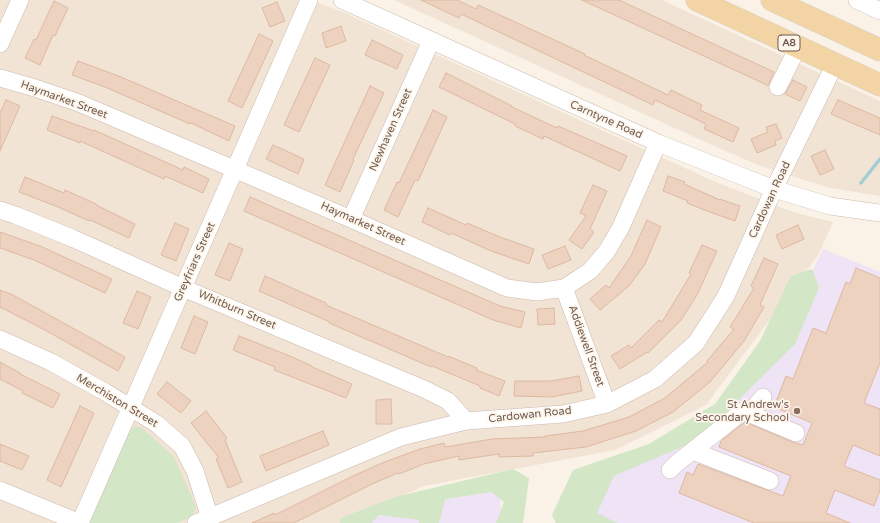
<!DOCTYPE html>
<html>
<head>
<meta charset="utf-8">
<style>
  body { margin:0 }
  canvas { display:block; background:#faf2e6 }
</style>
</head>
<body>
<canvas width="880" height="523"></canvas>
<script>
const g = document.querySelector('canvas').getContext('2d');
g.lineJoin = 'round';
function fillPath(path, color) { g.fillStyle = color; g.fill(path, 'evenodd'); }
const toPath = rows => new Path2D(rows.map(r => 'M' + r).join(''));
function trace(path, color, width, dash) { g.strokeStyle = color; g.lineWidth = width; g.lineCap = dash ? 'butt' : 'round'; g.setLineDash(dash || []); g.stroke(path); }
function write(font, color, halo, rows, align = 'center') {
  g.font = font + ' "Varela Round",sans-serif'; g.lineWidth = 3.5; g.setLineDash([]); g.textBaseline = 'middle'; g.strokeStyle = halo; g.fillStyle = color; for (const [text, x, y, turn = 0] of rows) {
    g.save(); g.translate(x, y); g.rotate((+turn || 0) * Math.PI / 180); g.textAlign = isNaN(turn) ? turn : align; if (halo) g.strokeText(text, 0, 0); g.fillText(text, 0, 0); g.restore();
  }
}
const residential = toPath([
  [0,0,310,0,343,12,718,183,796,213,833,222,819,254,706,405,615,450,424,486,340,523,0,523],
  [394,0,662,0,880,101,880,196,830,188,760,166,714,146]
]);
const education = toPath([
  [823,249,880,272,880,523,584,523,606,468,686,440,743,383,803,291],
  [500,485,501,523,364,523,418,498]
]);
const green = toPath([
  [812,269,819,288,795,344,698,440,614,476,597,513,617,523,556,523,552,515,573,470,649,444,715,404,760,341,791,276],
  [135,426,142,428,174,457,196,507,191,517,177,523,87,523,130,430],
  [513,469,529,478,523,523,496,523,504,502,491,492,445,499,439,523,419,523,419,520,379,515,371,523,340,523,341,518,395,497]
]);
const stream = toPath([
  [861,183,880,159]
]);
const building = toPath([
  [421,0,457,0,476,9,478,5,585,54,584,55,668,95,671,90,702,105,700,110,739,128,733,142,704,129,706,124,655,100,653,105,461,14,459,18,421,0],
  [582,0,619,0,774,72,768,86,767,85,582,0],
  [54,1,68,8,55,36,53,35,40,65,25,58,34,39,36,40,54,1],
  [277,2,285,21,270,27,262,8,277,2],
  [341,26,346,41,326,48,322,33,341,26],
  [259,34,273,41,242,108,228,101,259,34],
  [372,40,403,55,397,69,365,55,372,40],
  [315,58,330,65,299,132,284,125,315,58],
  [78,61,121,77,235,126,229,141,191,123,190,124,105,87,72,75,78,61],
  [446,73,512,106,512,107,557,128,558,126,627,156,620,171,544,136,543,139,515,126,515,124,439,87,446,73],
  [793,80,807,87,800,101,785,94,793,80],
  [370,86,384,93,353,159,354,160,340,192,325,185,370,86],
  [6,100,20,106,0,151,0,113,6,100],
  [838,100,880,118,880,135,831,114,838,100],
  [433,110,447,117,418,181,415,180,398,217,384,210,397,182,399,183,433,110],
  [52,116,94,131,94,130,183,170,184,167,209,179,203,193,165,176,164,179,80,141,80,143,47,130,52,116],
  [776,124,782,138,775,141,776,145,757,153,751,139,768,132,766,127,776,124],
  [273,145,304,159,298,174,266,159,273,145],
  [825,150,834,169,820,175,811,156,825,150],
  [668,176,685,182,684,184,720,200,720,199,740,206,735,221,707,211,687,203,688,201,663,191,668,176],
  [25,177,64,193,65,190,96,204,96,205,135,224,129,238,90,220,89,221,58,207,19,192,25,177],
  [593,185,607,191,590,229,594,232,582,249,569,240,586,216,580,213,593,185],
  [250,197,500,306,525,312,521,328,493,320,244,211,250,197],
  [428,208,466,225,467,223,500,237,534,249,529,264,491,251,451,233,450,235,422,222,428,208],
  [647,220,661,227,645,264,629,286,600,310,590,299,606,285,609,288,631,256,647,220],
  [175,223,189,229,176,261,161,255,175,223],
  [798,225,804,239,782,249,776,235,798,225],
  [0,232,40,246,112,279,105,293,34,260,0,248,0,232],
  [229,243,243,249,230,281,215,275,229,243],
  [702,245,717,251,697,295,681,320,648,353,647,352,620,369,611,356,629,345,631,348,659,320,662,322,691,274,689,273,702,245],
  [565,246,571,260,548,269,542,255,565,246],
  [764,258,778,264,760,305,764,307,744,341,710,382,673,412,636,431,586,447,533,453,533,456,499,457,499,454,459,460,459,456,424,464,399,474,398,473,372,484,294,523,252,523,274,513,275,515,353,476,382,463,420,449,444,443,445,447,492,439,545,437,545,436,583,431,629,417,665,398,708,362,707,361,734,329,730,327,754,288,751,286,764,258],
  [856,268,880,278,880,363,864,403,880,409,880,456,853,445,844,466,880,480,880,490,874,506,835,490,826,513,850,523,754,523,679,493,687,472,693,475,698,464,783,496,791,476,719,447,721,441,745,422,792,442,803,445,812,423,774,407,786,376,793,379,813,328,826,333,846,282,850,284,856,268],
  [265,276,326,303,326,305,448,357,448,356,477,368,476,370,505,381,499,396,480,388,480,386,432,366,431,367,329,323,330,322,259,291,265,276],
  [0,290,13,295,125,357,118,371,43,329,0,307,0,290],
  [137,291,151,297,138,329,123,323,137,291],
  [554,308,555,324,538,325,537,309,554,308],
  [194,316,208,322,195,354,181,348,194,316],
  [239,336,290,356,312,366,312,367,352,384,346,398,274,370,275,367,233,350,239,336],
  [0,362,20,373,20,374,60,394,53,408,22,393,23,391,0,379,0,362],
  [579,376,582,391,552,397,514,396,515,381,551,381,579,376],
  [167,382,191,401,181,413,157,394,167,382],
  [391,399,392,424,376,424,376,400,391,399],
  [80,406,94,413,61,487,47,480,80,406],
  [206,411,227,438,225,440,242,482,228,488,216,459,219,458,191,423,206,411],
  [323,431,329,445,266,471,260,456,323,431],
  [0,444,29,456,22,470,0,461,0,444]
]);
const minor = toPath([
  [342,0,658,143,774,189,830,206,880,213],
  [857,0,880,11],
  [0,44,20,0],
  [0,78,35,88,79,103,351,219,507,288,537,292,564,288,590,271,607,251,621,227,658,143],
  [778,87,798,47],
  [0,210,15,215,72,238,183,288,424,389,448,401,466,421],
  [351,219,431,41],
  [564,288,607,404],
  [0,339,51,362,105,392,157,424,182,446,195,471,210,518],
  [743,411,796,433],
  [693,451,770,481],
  [670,470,677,463,743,411,754,408,763,397],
  [0,490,80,523],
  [80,523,309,0],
  [196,523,401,437,466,421,563,414,607,404,655,379,696,343,726,296,774,189,835,64]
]);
const major = toPath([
  [697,0,880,85],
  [772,0,880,50]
]);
const markers = [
  [797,411,4,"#8d6e63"]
];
const shields = [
  [789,43,22]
];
const shieldNames = [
  ["A8",789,43]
];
const streetNames = [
  ["Haymarket Street",64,100,20],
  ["Carntyne Road",606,120,24],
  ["Newhaven Street",391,130,-66],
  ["Cardowan Road",770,200,-65],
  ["Haymarket Street",363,224,24],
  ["Greyfriars Street",195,262,-66],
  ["Whitburn Street",237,310,23],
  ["Addiewell Street",586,346,70],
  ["Merchiston Street",117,401,31],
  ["Cardowan Road",530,415,-6]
];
const educationNames = [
  ["St Andrew's",789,405],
  ["Secondary School",789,418]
];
fillPath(residential, '#f1e4d5');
fillPath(education, '#efe3f6');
fillPath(green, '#d3e6c6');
trace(stream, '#a4ccd3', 3.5);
fillPath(building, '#edd2c0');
trace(building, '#deb9a2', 1);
trace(minor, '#cbbaad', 18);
trace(major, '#d7d1cd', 23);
trace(minor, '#fff', 17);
trace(major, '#f3d5a5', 22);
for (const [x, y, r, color] of markers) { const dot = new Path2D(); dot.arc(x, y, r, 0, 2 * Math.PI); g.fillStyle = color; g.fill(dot); trace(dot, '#fdf6ec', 1.5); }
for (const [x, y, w] of shields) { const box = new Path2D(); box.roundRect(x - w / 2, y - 8, w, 16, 3); g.fillStyle = '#fdf6ec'; g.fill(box); trace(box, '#715a4d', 1); }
write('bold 10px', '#715a4d', null, shieldNames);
write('11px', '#715a4d', '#fdf6ec', streetNames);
write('11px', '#785e54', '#fdf6ec', educationNames, 'right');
</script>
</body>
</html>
